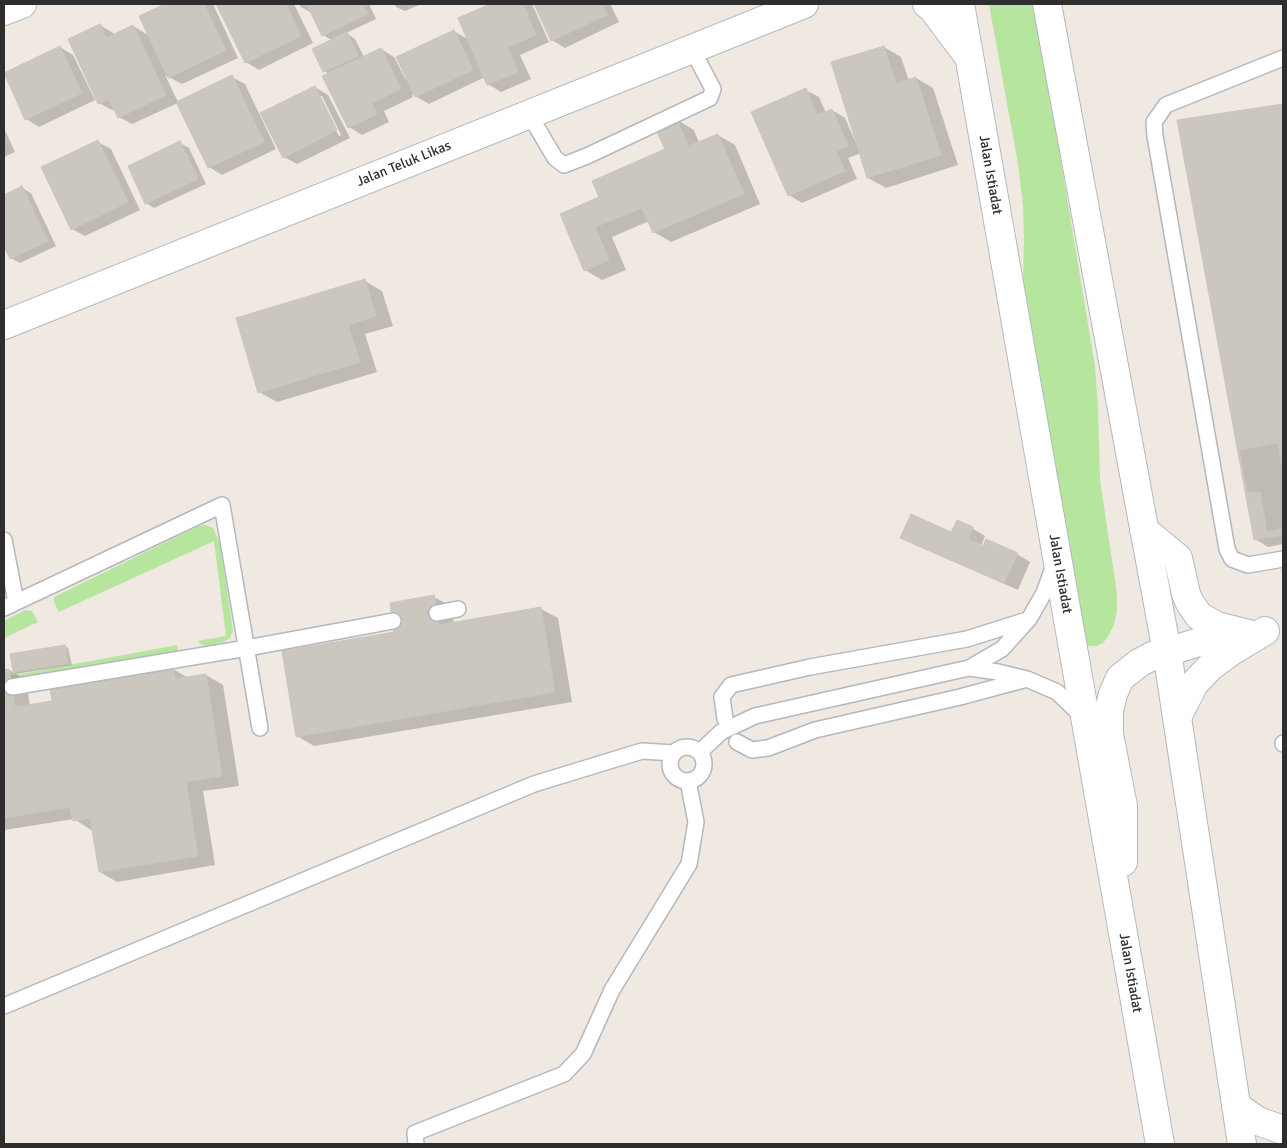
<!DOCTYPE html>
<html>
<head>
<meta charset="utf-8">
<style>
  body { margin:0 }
  #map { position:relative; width:1287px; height:1148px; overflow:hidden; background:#efe9e1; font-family:Signika,sans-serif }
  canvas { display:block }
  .frame { position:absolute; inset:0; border:5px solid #2e2e2e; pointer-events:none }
</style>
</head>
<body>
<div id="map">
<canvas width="1287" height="1148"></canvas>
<div class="frame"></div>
</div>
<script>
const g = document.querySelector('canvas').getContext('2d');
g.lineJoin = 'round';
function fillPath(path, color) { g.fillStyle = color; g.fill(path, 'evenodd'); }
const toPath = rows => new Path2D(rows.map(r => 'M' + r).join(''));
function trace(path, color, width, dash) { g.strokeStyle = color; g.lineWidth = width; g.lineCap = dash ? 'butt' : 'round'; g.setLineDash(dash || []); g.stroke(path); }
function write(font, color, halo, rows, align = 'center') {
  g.font = font + ' Signika,sans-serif'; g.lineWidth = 4; g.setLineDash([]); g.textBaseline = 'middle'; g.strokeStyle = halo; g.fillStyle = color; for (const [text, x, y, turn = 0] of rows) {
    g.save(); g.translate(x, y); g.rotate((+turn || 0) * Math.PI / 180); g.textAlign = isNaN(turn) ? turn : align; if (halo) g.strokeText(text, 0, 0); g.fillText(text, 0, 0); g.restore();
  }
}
const green = toPath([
  [989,4,1033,4,1052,108,1095,366,1098,408,1100,480,1117,594,1117,610,1114,625,1109,635,1103,643,1097,646,1089,646,1084,640,1048,435,1023,281,1024,236,1023,206,1018,164],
  [206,525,213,528,220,544,233,630,230,638,224,642,207,646,202,645,198,641,226,636,214,541,59,612,54,602,54,597,199,526],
  [25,610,32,611,38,622,4,638,4,621],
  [177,645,178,652,11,682,10,676]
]);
const shadow = toPath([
  [168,4,213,4,238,58,182,84,165,75,178,102,232,77,245,84,276,149,222,175,209,167,178,103,132,124,119,117,115,109,112,110,99,103,100,25,113,33,114,35,133,26,150,36,141,16],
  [217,4,294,4,313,43,259,70,246,62],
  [299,4,369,4,376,19,346,33,355,39,364,57,381,49,394,57,406,80,454,31,469,40,460,18,493,4,532,4,549,42,520,55,531,79,501,92,488,84,485,77,429,104,412,94,413,97,384,111,389,122,362,135,349,127,329,74,324,71,333,41,323,35,313,14,301,7],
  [395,4,421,4,405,11,396,7],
  [535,4,610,4,619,22,565,48,552,40],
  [60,47,73,55,95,100,39,127,26,119],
  [884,47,901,57,909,81,916,78,933,88,958,165,886,188,868,178,861,153,848,158,857,179,802,203,789,195,805,90,819,97,826,113,832,110,845,118,855,141,857,140],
  [315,87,328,95,350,138,297,164,284,157],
  [319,96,322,96,341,135,339,136],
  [1283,105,1283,544,1268,547,1255,539,1179,121],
  [677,120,694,130,699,143,718,135,735,145,760,204,671,242,654,232,649,221,612,237,626,270,602,280,585,270,600,198,666,150],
  [4,128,15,152,4,157],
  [98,142,111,149,140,210,85,236,72,229],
  [180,143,189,148,206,184,154,208,146,203],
  [22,188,31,193,56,246,20,263,11,258,4,243,4,197],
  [365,281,382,291,393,326,365,334,377,372,277,402,259,392],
  [972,528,985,536,981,546,1017,554,1030,562,1018,590,915,545,902,537,952,534],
  [434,597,451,606,454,623,541,609,558,618,572,702,314,746,297,736,396,633],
  [65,646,68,648,72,665,16,674,26,680,30,706,54,702,173,669,188,678,206,675,223,685,239,786,203,791,215,865,117,882,100,872,93,830,91,830,74,819,4,830,4,671,9,670,15,673,12,655]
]);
const building = toPath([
  [165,4,204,4,226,50,168,78,139,16,165,4],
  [216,4,286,4,301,36,245,63,216,4],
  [314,4,363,4,368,14,322,36,308,7,314,4],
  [490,4,523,4,536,35,508,47,518,72,487,85,458,18,490,4],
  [534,4,602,4,607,15,551,41,534,4],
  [100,24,106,38,133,25,166,95,118,118,109,99,98,104,68,39,100,24],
  [454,30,473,70,415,97,396,57,454,30],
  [347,32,358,56,323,72,312,49,347,32],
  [60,46,82,93,25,120,4,73,60,46],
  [884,46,896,84,916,77,941,155,867,178,831,62,884,46],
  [381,48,401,89,372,103,377,114,348,128,322,76,381,48],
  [232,75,264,142,208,168,176,102,232,75],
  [315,86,337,130,283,158,260,113,315,86],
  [806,88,817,115,832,109,848,146,836,151,845,171,788,196,751,112,806,88],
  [1283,104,1283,535,1254,540,1177,120,1283,104],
  [677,119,688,146,718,134,744,194,653,233,642,208,595,227,609,260,584,271,560,214,599,197,592,181,665,149,655,128,677,119],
  [98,140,128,202,71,230,41,167,98,140],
  [180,141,198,179,145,204,128,166,180,141],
  [22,186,48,241,10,259,4,246,4,195,22,186],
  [365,279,376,316,348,325,360,362,258,393,236,318,365,279],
  [1278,443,1283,473,1283,529,1267,532,1260,492,1247,493,1239,450,1278,443],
  [911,514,951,532,957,520,973,527,968,539,983,546,986,539,1018,553,1004,583,900,538,911,514],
  [434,595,439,625,541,607,555,692,296,737,282,651,394,632,390,603,434,595],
  [65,645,68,663,13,672,10,654,65,645],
  [173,668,175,679,206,674,222,776,186,782,198,856,99,872,90,818,73,821,70,807,4,818,4,670,9,669,15,707,52,701,50,688,173,668]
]);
const service = toPath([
  [1283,58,1166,105,1154,122,1155,136,1227,549,1232,559,1248,565,1283,559],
  [529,114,555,158,564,165,587,156,710,98,713,89,692,49],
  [4,540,16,602],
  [4,608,222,505,260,728],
  [437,613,458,609],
  [969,668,998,672,1027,679,1057,692,1083,717],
  [12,687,247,648,393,621],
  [725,719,722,697,731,685,810,667,967,639,1027,620],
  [737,742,752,750,768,748,815,730,960,697,1027,679],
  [1283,743,1283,744],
  '670 764a17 17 0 1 1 34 0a17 17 0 1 1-34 0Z',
  [700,752,721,732,755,716,969,668,1002,649,1029,619,1044,593,1054,565],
  [4,1006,534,784,642,751,674,753],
  [416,1144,415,1133,564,1074,583,1054,612,990,689,864,696,822,688,781]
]);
const minor = toPath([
  [4,11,22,4],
  [1144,530,1178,558,1186,594,1190,603,1199,616,1217,626,1249,634],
  [1167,652,1199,642,1241,635],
  [1177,717,1194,684,1210,667,1230,652,1265,631],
  [1236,1106,1258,1121,1283,1130]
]);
const tertiary = toPath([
  [4,325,804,4]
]);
const secondary = toPath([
  [927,4,933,9,966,53],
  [960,4,1160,1144],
  [1047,4,1167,652,1242,1144],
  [1123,862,1123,806,1109,734,1109,711,1113,694,1120,678,1139,663,1152,656,1167,652]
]);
const streetNames = [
  ["Jalan Teluk Likas",404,164,-22],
  ["Jalan Istiadat",990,175,80],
  ["Jalan Istiadat",1060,574,80],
  ["Jalan Istiadat",1130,973,80]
];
fillPath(green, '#b6e59e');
fillPath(shadow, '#0003');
fillPath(building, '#cbc7bf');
trace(building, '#cbc5ba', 1);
trace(service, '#b4b7c1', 18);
trace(minor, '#b4b7c1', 30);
trace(tertiary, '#b4b7c1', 30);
trace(secondary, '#b4b7c1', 30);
trace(service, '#fff', 15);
trace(minor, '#fff', 28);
trace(tertiary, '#fff', 28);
trace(secondary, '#fff', 28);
write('14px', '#2e2e2e', '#fff', streetNames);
</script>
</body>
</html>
